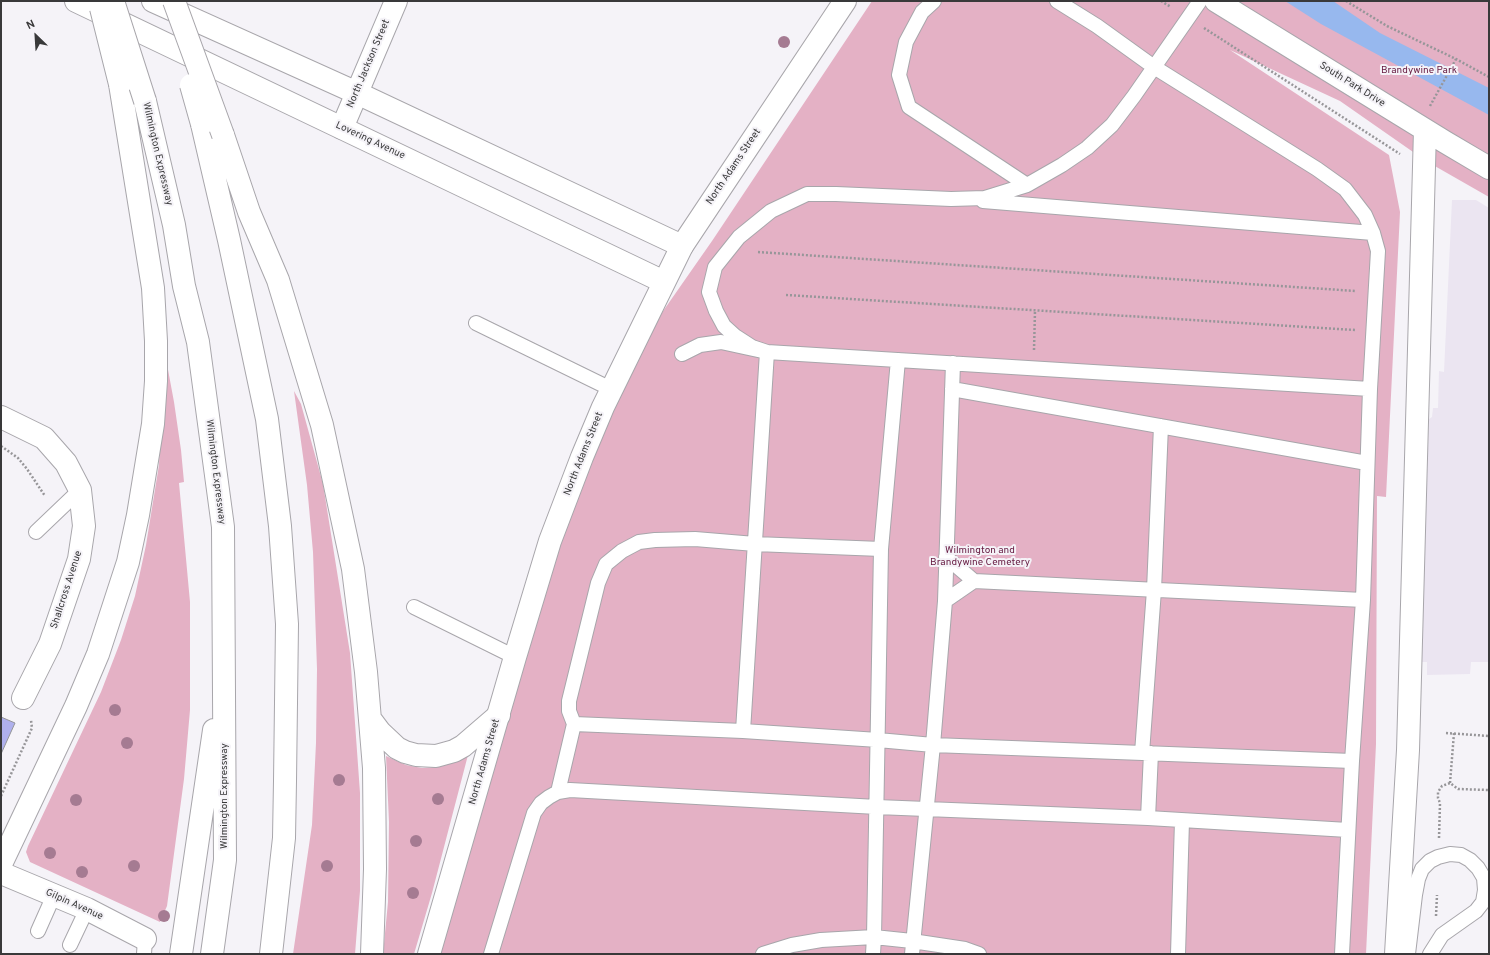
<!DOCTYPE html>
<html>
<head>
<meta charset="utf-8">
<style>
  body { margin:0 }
  #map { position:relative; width:1490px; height:955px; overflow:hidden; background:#f5f3f8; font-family:Overpass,sans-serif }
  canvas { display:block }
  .frame { position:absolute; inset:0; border:2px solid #39393a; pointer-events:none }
  .north { position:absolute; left:16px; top:16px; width:40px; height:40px; -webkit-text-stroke:3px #f5f3f8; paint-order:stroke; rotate:335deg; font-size:11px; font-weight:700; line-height:16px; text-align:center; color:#39393a }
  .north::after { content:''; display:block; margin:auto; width:14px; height:18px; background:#39393a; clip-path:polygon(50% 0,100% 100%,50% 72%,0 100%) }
</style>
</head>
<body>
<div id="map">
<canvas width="1490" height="955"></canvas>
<div class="frame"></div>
<div class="north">N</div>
</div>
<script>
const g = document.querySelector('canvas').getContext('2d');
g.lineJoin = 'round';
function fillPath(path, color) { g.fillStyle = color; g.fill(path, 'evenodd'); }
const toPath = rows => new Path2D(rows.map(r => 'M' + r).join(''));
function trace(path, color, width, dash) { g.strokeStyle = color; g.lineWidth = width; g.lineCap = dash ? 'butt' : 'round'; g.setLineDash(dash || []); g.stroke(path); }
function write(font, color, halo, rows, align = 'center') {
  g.font = font + ' Overpass,sans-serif'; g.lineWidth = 4; g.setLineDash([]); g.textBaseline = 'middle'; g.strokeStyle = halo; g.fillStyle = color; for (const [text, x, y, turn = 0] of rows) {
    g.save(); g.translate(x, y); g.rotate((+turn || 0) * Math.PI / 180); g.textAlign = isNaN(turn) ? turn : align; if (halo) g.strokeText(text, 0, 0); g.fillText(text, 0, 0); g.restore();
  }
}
const built = toPath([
  [1452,200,1476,200,1489,208,1489,662,1471,662,1470,674,1427,675,1427,662,1421,662,1429,419,1432,417,1433,408,1438,408,1439,371,1444,372]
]);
const green = toPath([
  [872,1,1489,1,1489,197,1426,161,1340,101,1230,50,1389,155,1400,212,1386,497,1377,496,1376,744,1366,954,434,954,541,584,638,347,712,241],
  [164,348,174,402,181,450,184,482,179,483,190,602,190,710,184,779,167,906,160,922,30,862,26,852,28,846,101,692,121,640,135,596,146,545,159,465],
  [294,391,301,404,323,484,350,653,360,793,360,891,355,954,293,954,312,825,316,743,317,669,313,552,307,485],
  [468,755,432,893,414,954,383,954,388,902,389,822,386,756,406,765,422,768,438,767]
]);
const water = toPath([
  [1285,1,1333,1,1380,33,1489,88,1489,115,1321,24]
]);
const building = toPath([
  [1,717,15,723,1,754,1,717]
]);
const path = toPath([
  [1161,1,1171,7],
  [1346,1,1387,26,1456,59,1489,77],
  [1204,28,1400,154],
  [1430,106,1456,59],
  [758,252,1356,291],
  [786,295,1355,330],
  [1034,350,1035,311],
  [1,446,18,458,27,469,45,496],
  [1446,733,1489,736],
  [1450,783,1454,733],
  [1,796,32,728,31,720],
  [1439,838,1440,803,1438,798,1438,792,1442,786,1450,783,1458,789,1489,790],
  [1436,916,1437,895]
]);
const service = toPath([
  [934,1,922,12,906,42,899,75,909,107,1027,185],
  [1057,1,1097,26,1154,67,1317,169,1345,189,1365,215,1373,233,1378,251,1370,389,1363,600,1352,761,1342,954],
  [1200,1,1134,96,1112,125,1087,148,1062,165,1027,185,985,198,951,199,836,194,807,194,771,211,739,237,715,267,709,292,716,311,724,326,735,336,752,347,767,352,1370,389],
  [983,201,1373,233],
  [476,323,611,389],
  [682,354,700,345,721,342,767,352,743,731],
  [952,389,1367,463],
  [36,532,80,490],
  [974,581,1363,600],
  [945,601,974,581,946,557],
  [414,607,515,657],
  [574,724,743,731,878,740,933,745,1352,761],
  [1142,753,1154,590,1161,426],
  [558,792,574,724,569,711,569,701,598,583,606,564,622,551,639,542,655,540,695,539,755,544,881,549],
  [1148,818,1151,753],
  [38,931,54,895],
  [70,945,87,909],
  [144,954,145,939],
  [491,954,534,813,541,803,549,797,558,792,570,790,877,807,1148,818,1348,830],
  [763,954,792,945,821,940,874,937,912,941,965,949,979,954],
  [873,954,874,937,881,549,898,360],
  [912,954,933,745,945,601,953,363],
  [1178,954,1182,821],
  [1408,954,1415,895,1418,879,1422,869,1430,861,1438,857,1450,854,1461,855,1470,860,1478,868,1484,878,1485,890,1483,902,1476,911,1442,935,1430,954]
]);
const minor = toPath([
  [1216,1,1445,142,1489,168],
  [342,128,396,1],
  [682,246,845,1],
  [1,417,44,438,66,463,80,490,84,526,79,559,50,644,23,698],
  [1,873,87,909,145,939],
  [1396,954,1408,750,1425,130]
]);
const tertiary = toPath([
  [76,1,664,282],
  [153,1,357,93,682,246,603,407,582,457,550,541,515,657,429,954]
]);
const motorway = toPath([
  [145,101,174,225,184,286,198,342,223,527,225,860,212,954],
  [202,124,229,240,267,419,280,526,287,624,285,781,284,838,271,954],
  [223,135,249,212,278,280,322,425,353,569,366,672,374,768,375,869,372,954],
  [371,720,380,732,397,748,405,752,416,755,436,756,454,751,463,746,499,715],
  [1,864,76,706,98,654,128,562,138,515,153,424,156,381,156,341,153,288,120,84],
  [181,954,214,730]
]);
const motorwayBridge = toPath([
  [113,1,145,101],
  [174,1,223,135],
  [101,8,120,84],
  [191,85,202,124]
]);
const trees = [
  [784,42],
  [115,710],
  [127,743],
  [339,780],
  [438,799],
  [76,800],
  [416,841],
  [50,853],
  [134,866],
  [327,866],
  [82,872],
  [413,893],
  [164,916]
];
const streetNames = [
  ["North Jackson Street",369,64,-67],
  ["South Park Drive",1352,85,32],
  ["Lovering Avenue",370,141,25],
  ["Wilmington Expressway",157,154,77],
  ["North Adams Street",734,167,-56],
  ["North Adams Street",584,454,-68],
  ["Wilmington Expressway",215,472,83],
  ["Shallcross Avenue",67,590,-72],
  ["North Adams Street",485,762,-74],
  ["Wilmington Expressway",225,796,-90],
  ["Gilpin Avenue",74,905,24]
];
const parkNames = [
  ["Brandywine Park",1419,71],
  ["Wilmington and",980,551],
  ["Brandywine Cemetery",980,563]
];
fillPath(built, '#ebe5f1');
fillPath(green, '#e4b1c5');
fillPath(water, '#97b8ee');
fillPath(building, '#afb0ed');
trace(building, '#939498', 1);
trace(service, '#a8a6ab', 16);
trace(minor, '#a8a6ab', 24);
trace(tertiary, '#a8a6ab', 24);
trace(motorway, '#a8a6ab', 24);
trace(path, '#979699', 2.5, [2, 2]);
trace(service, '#fff', 14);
trace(minor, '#fff', 22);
trace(tertiary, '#fff', 22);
trace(motorway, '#fff', 22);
trace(motorwayBridge, '#a8a6ab', 24, []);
trace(motorwayBridge, '#fff', 22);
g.fillStyle = '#a57b92';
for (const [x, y] of trees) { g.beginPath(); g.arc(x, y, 6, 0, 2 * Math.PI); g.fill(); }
write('10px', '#39393a', '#f5f3f8', streetNames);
write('10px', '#64183f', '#f5f3f8', parkNames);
</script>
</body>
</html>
